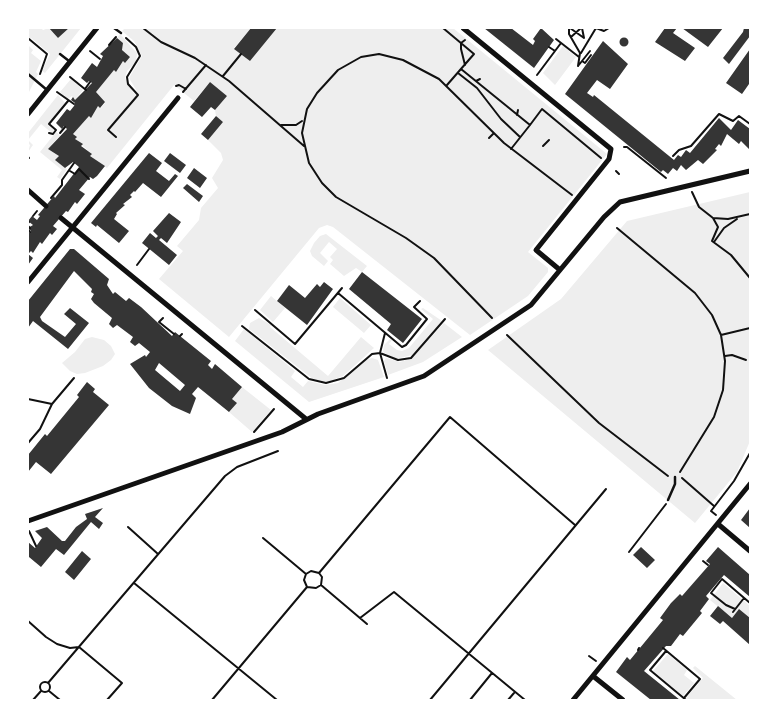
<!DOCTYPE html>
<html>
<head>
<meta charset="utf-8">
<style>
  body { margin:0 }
  #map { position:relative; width:778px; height:728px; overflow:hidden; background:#fff; font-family:"Noto Sans",sans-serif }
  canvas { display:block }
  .frame { position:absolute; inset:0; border:29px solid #fff; pointer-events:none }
</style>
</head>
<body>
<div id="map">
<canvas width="778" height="728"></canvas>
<div class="frame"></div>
</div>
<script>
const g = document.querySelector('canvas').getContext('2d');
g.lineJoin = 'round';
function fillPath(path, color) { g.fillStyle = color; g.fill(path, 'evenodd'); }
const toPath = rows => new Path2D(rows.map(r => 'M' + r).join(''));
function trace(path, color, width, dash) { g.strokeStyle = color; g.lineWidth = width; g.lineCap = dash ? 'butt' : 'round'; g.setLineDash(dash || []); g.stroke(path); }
const green = toPath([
  [28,28,41,28,43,30,49,28,58,38,69,28,81,28,45,73,42,71,50,54,31,38,28,44],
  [125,28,251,28,234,48,250,61,277,28,453,28,607,154,528,252,548,268,548,272,528,296,470,335,333,227,327,225,319,228,229,337,159,279,183,251,177,246,199,220,201,208,218,188,212,178,223,160,221,153,208,140,223,122,216,116,215,110,227,96,210,82,194,101,174,85,107,168,90,156,92,154,75,139,76,137,73,134,80,126,89,116,91,117,98,106,101,108,105,103,96,92,114,70,116,72,123,61,126,62,130,57,122,50,123,43,117,38,120,34,137,53,136,62,127,71,125,78,133,92,136,95,138,93,129,78,142,56,134,41,122,31],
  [28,45,33,50,31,53,41,61,36,72,38,74,28,94],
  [563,46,576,57,555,85,543,73],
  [71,79,83,90,75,100,72,96,68,99,60,92],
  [58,95,65,103,48,125,54,130,52,133,41,124,28,140,33,145,28,152,30,145,28,143,28,133],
  [56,132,60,135,48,149,59,156,56,160,67,169,60,179,57,177,62,170,40,152],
  [750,192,750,441,737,472,695,523,488,350,561,299,627,221],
  [326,234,367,266,362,272,356,268,344,276,330,264,333,260,330,257,337,249,329,242,320,253,328,261,324,266,312,256,310,251,314,243,320,236],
  [271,296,285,308,273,322,260,310],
  [340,298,371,325,364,333,333,307],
  [423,308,442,321,412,355,396,359,383,352,384,345,390,339,392,340,389,344,397,350,402,351,409,348,433,319,421,309],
  [259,318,271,325,270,327,328,376,361,337,374,348,343,376,327,382,313,379,249,329,250,323],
  [444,323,462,337,423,362,388,375,384,361,386,358,400,362,412,358],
  [244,329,295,371,291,377,303,387,308,381,325,385,338,383,366,360,372,358,378,360,384,377,309,402,235,341],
  [92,337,104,340,111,346,115,354,111,360,103,366,85,373,77,374,70,371,62,363,75,352,85,339],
  [242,387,271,410,252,432,229,412,237,403,232,399],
  [723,583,750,606,750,618,739,609,732,618,710,600],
  [668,654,687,670,684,675,694,683,683,696,653,671],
  [695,666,737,700,689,700,686,698,703,678,693,668]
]);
const building = toPath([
  [49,28,69,28,58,38],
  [251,28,277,28,250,61,234,49],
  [484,28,511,28,533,45,535,41,533,39,541,28,554,40,534,68],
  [665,28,677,28,673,33,695,48,685,61,655,42],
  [682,28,723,28,708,47],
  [744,28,750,28,750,36,729,64,723,58,743,32],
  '619.5 42a4.5 4.5 0 1 1 9 0a4.5 4.5 0 1 1-9 0Z',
  [117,38,123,43,122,50,130,57,125,63,123,61,116,72,114,70,96,92,105,102,100,108,98,106,91,118,89,116,73,134,77,137,75,139,83,144,81,146,92,154,90,156,105,166,97,176,93,179,90,177,79,190,85,194,77,204,75,202,68,212,66,211,53,226,57,229,52,235,50,233,42,244,40,242,33,253,31,251,28,254,33,258,28,265,28,231,29,233,31,231,28,228,33,225,28,221,32,216,37,220,40,216,38,215,54,196,55,198,79,167,73,162,65,168,55,160,59,156,48,149,67,129,64,126,62,129,56,123,67,109,70,111,74,106,75,103,71,100,73,97,75,100,92,83,89,81,87,83,81,78,92,63,97,67,103,56,100,54],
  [603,41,628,64,610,89,597,80,587,93,593,97,594,95,674,160,678,155,681,157,686,150,690,153,719,118,731,130,738,120,750,129,750,150,741,141,739,144,727,134,721,146,719,144,715,149,717,150,703,164,698,160,686,170,681,165,677,171,673,168,668,174,663,170,661,172,565,94],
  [750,49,750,85,749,84,742,94,726,83],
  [210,82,227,96,215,110,211,107,202,117,190,107],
  [216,116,223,122,208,140,201,134],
  [149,153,162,163,156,171,169,181,175,174,178,176,161,197,143,183,135,192,134,191,130,195,132,197,123,204,125,205,116,213,117,214,114,219,129,231,119,243,97,225,96,227,91,223],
  [170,153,186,165,180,173,164,161],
  [194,168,207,178,200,188,187,178],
  [187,184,203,196,199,202,183,188],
  [169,213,181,222,167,243,161,238,159,240,177,255,169,265,142,243,150,233,156,238,158,236,153,231],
  [70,249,74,249,109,279,107,285,113,294,115,292,126,301,129,298,141,307,172,336,175,332,211,361,208,365,212,369,215,364,242,387,232,399,237,403,229,412,198,387,192,394,196,398,190,414,172,406,149,388,130,364,145,355,146,357,150,352,139,343,135,346,130,342,133,337,117,325,113,328,109,324,112,318,94,303,91,299,94,294,91,292,92,289,74,271,40,317,42,321,65,337,76,324,64,314,70,308,89,323,68,349,33,321,28,328,28,301],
  [159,363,185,385,180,391,155,370],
  [362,272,422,319,403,343,387,330,391,324,349,289],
  [324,282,333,289,307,325,277,301,289,285,305,298,317,284,320,287],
  [87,382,95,389,93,392,109,405,51,474,36,462,28,472,28,455,45,434,47,436,79,397,77,395],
  [103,508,95,517,103,523,99,529,91,522,64,555,56,549,41,567,29,557,28,559,28,542,35,548,42,538,35,531,47,527,62,541,65,541,76,527,87,519,85,514],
  [750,508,750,528,741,520],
  [641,547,655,560,647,568,633,555],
  [718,547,750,575,750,597,724,575,706,596,709,599,700,611,702,613,683,636,680,634,671,646,666,646,644,671,680,700,651,700,616,672,627,657,630,660,663,620,660,618,671,603,680,594,682,596,710,564,706,561],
  [82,551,91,559,74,580,65,572],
  [718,606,732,618,739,609,750,618,750,645,723,621,720,624,710,616]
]);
const path = toPath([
  [143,28,161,42,195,58,229,81,304,146],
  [443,28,474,54,447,85],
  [569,28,569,34,580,53,578,66],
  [570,28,584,38,582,28],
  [596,28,604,31,609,28],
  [571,37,581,28],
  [29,39,47,54,40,74],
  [556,39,579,57],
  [109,45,116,37],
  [549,47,555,51],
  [90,51,100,59],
  [581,53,596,28],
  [582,61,585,63,591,55],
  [465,65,461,49,461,43,465,40],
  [578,66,590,51],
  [461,69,530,125,542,109,601,158],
  [458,73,477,88,501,119,520,137],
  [537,75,561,43],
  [223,76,241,54],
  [70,77,86,90],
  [476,81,480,79],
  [176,86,179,85,186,89],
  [85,89,90,82],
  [57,92,74,104],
  [183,92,206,65],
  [517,115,518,110],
  [281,125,296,125,302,121],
  [49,133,53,134,56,130,49,124,68,101],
  [60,133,65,127],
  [116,137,108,130,138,95,128,84,127,77,140,56,136,47,126,38],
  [489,138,494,133],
  [543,146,549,140],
  [624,147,627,147,666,178],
  [511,149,530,125],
  [673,156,679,150,691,146,719,114,733,121,739,116,750,124],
  [28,157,29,158],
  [70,171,75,174,79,169,89,179],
  [616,171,619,174],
  [692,192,699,207,713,218,728,219,750,214],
  [51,198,62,185,62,180,74,163],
  [33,216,37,211],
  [713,218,718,227,712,241,731,255,750,278],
  [28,223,29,222],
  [28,226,30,228],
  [617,228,695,293,712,315,721,335,725,361,723,390,714,417,680,472],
  [28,229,30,232],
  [714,242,724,228,737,219],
  [137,265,149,249],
  [338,293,402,347,406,345,427,319,414,307,420,301],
  [255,310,295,344,342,288],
  [163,318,159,322,174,334],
  [492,318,434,258,406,238,336,197,322,183,309,163,302,133,307,109,317,93,338,70,361,57,379,54,403,60,439,79,504,143,572,195],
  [242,326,309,379,326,383,344,378,372,354,380,353,398,360,411,358,445,319],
  [385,333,380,353,387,378],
  [507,335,599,423,668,476],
  [721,335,750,328],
  [180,336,182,334],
  [725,356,732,355,746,360],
  [28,399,52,404],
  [254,432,274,409],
  [28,443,40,429,52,404,74,378],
  [682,478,714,506],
  [716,515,711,511,734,481,750,453],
  [128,527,158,554],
  [29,531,36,546],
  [263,538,306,574],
  [629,552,666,504],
  [703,561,708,565],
  [134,583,277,700],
  [321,585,367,624],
  [307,587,316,588,321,585,322,577,319,573,450,417,575,525],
  [735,609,726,605,711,593,722,579,750,603],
  [733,612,744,598],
  [360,618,394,592,525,700],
  [28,621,46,637,57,644,70,648,79,647,122,683,107,700],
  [663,648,700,679,684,698],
  [638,650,639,648],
  [666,651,650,670,686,700],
  [589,656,596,661],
  '40 687a5 5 0 1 1 10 0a5 5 0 1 1-10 0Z',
  [48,683,225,476,237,467,278,451],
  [49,691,60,700],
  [33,700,41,691],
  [212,700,307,587,304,580,306,574,311,571,319,573],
  [430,700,606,489],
  [470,700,492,673],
  [508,700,514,693]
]);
const service = toPath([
  [114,28,121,33],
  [60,54,69,61],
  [28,74,47,90],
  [668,500,675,484,675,477]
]);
const minor = toPath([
  [463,28,611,149,609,159,536,250,560,270],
  [28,114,97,28],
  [28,190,46,206],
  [61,218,306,419],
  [28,282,178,98],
  [28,521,282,432,318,414,424,376,531,305,604,217,620,202,750,171],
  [718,524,750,551],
  [593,676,623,700],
  [573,700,750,484]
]);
fillPath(green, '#eee');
fillPath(building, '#353535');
trace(path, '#111', 2);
trace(service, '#111', 2.5);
trace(minor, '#111', 5);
</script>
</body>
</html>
